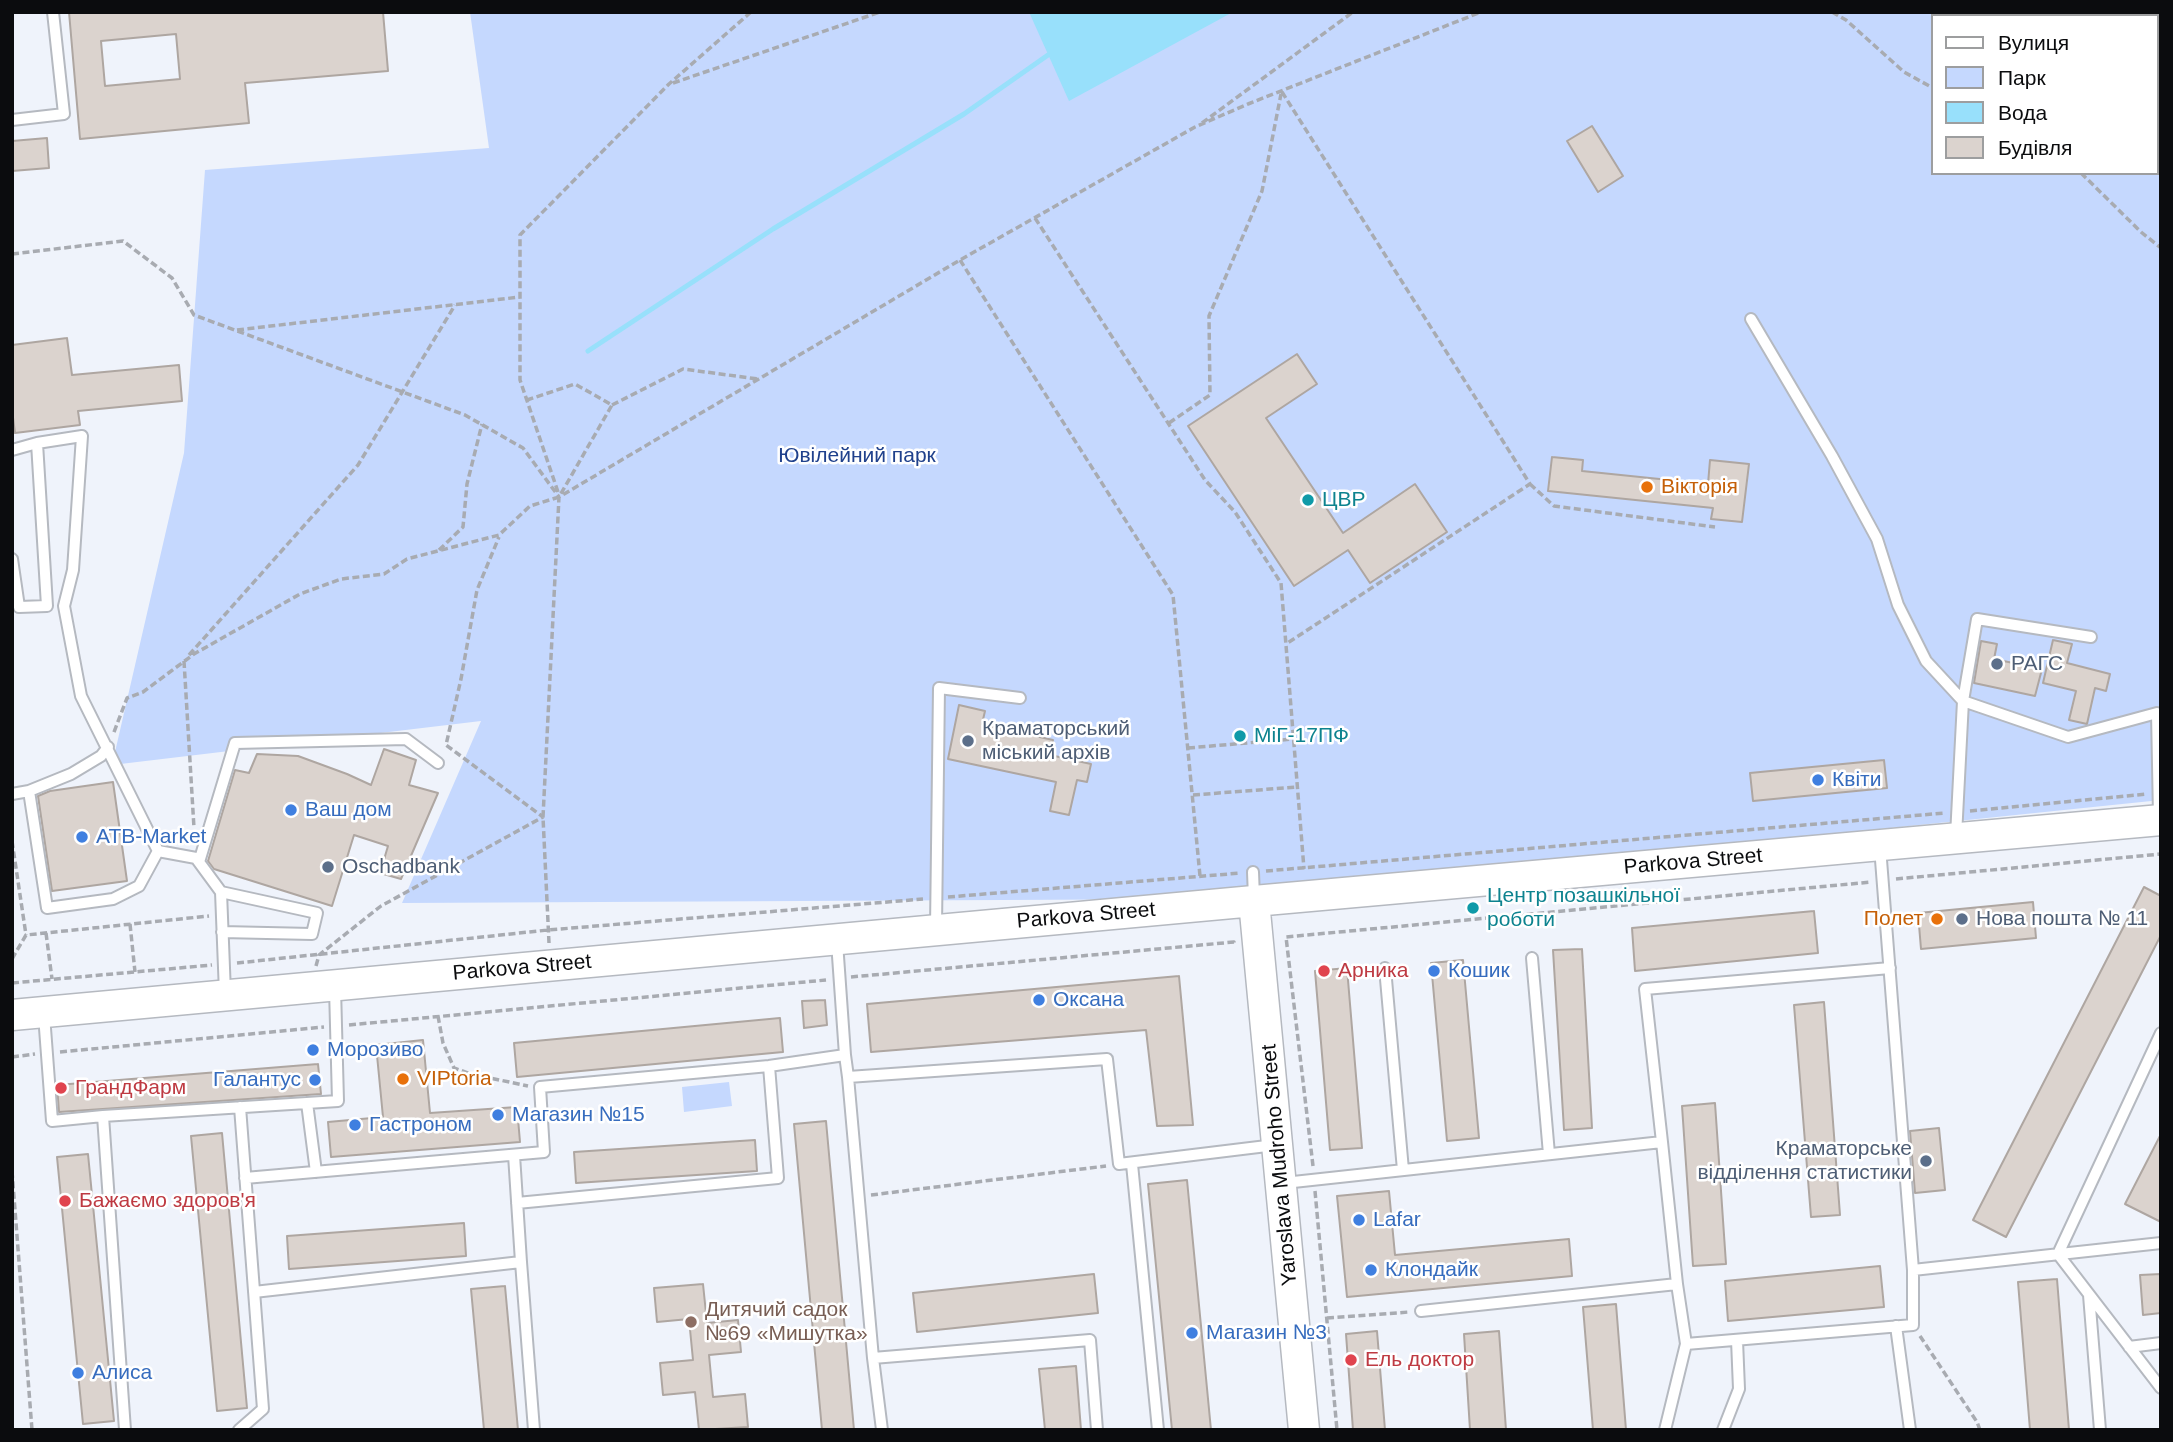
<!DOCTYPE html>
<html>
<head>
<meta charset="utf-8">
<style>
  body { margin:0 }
  #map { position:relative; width:2173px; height:1442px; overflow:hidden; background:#eff3fb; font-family:Helvetica,sans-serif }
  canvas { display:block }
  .frame { position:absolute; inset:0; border:14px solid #0b0c0e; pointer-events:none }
  .legend { position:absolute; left:1931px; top:14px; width:228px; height:161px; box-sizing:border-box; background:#fff; border:2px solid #9d9e9f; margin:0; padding:9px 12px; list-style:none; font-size:21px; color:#0b0c0e }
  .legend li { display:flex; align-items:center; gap:14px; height:35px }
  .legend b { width:35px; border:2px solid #9d9e9f }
</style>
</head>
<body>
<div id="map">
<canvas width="2173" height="1442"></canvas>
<div class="frame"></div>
<ul class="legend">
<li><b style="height:9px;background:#fff"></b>Вулиця</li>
<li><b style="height:19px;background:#c5d8fe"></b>Парк</li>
<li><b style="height:19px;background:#98e0fb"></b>Вода</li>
<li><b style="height:19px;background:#dbd3ce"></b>Будівля</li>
</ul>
</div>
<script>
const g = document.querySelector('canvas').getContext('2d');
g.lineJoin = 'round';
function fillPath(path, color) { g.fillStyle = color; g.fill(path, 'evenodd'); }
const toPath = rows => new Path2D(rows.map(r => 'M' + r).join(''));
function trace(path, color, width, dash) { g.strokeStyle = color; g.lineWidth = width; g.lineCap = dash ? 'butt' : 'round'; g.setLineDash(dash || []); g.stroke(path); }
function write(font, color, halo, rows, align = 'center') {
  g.font = font + ' Helvetica,sans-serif'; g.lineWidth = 5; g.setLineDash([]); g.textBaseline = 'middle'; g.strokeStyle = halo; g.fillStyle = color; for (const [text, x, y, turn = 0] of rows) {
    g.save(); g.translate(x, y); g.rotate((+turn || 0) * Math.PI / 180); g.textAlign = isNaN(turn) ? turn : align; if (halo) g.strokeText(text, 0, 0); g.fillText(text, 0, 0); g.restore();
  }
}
const green = toPath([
  [470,12,2161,12,2161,800,1202,899,402,903,481,721,112,765,184,453,205,170,489,148],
  [1933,16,2157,16,2157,173,1933,173],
  [729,1082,732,1106,684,1112,682,1087]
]);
const water = toPath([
  [1029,12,1233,12,1069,101]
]);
const stream = toPath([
  [588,351,773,229,964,114,1048,55]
]);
const building = toPath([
  [69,12,383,12,388,71,245,83,249,123,80,139,69,12],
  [176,34,180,79,105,86,101,41,176,34],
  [1592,126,1623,176,1598,192,1567,141,1592,126],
  [47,138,49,168,12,171,12,141,47,138],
  [67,338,72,375,179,365,182,401,78,411,80,425,15,433,12,410,12,345,67,338],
  [1297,354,1317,384,1266,418,1343,533,1415,484,1447,532,1370,583,1348,550,1294,586,1188,426,1297,354],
  [1552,457,1583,460,1582,471,1708,484,1710,460,1749,464,1742,522,1711,519,1713,508,1548,491,1552,457],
  [2053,640,2072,644,2067,663,2110,674,2106,691,2095,688,2087,724,2069,720,2076,691,2043,683,2053,640],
  [1981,641,1997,644,1994,659,2042,669,2035,696,1974,683,1981,641],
  [959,705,985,711,982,724,1053,740,1050,755,1091,764,1087,782,1077,780,1069,815,1050,811,1056,782,948,759,959,705],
  [384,749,416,760,409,785,438,793,401,879,380,873,388,846,354,835,332,906,214,869,208,861,235,770,249,773,257,754,298,756,347,774,371,785,384,749],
  [1884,760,1887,788,1753,801,1750,773,1884,760],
  [113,782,127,881,52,891,38,796,50,791,113,782],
  [2144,887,2161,896,2161,935,2006,1237,1973,1220,2144,887],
  [2033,902,2036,938,1921,949,1918,913,2033,902],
  [1814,911,1818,953,1635,971,1632,928,1814,911],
  [1582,949,1592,1128,1564,1130,1553,950,1582,949],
  [1463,960,1479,1138,1447,1141,1431,963,1463,960],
  [1347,968,1362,1148,1330,1150,1315,971,1347,968],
  [1179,976,1193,1125,1157,1126,1146,1030,871,1052,867,1004,1179,976],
  [825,1000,827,1025,804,1028,802,1001,825,1000],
  [1824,1002,1840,1215,1811,1217,1794,1005,1824,1002],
  [780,1018,783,1052,517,1077,514,1043,780,1018],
  [423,1040,430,1113,517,1107,520,1142,331,1157,328,1122,383,1117,376,1045,423,1040],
  [318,1064,321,1094,59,1112,57,1085,318,1064],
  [1715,1103,1726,1264,1693,1266,1682,1106,1715,1103],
  [826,1121,854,1430,822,1430,794,1124,826,1121],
  [1939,1128,1945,1190,1915,1193,1910,1131,1939,1128],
  [222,1133,247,1408,217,1411,191,1136,222,1133],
  [2161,1134,2161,1222,2125,1204,2161,1134],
  [755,1140,757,1171,576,1183,574,1152,755,1140],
  [88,1154,114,1421,83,1424,57,1157,88,1154],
  [1187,1180,1211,1430,1172,1430,1148,1184,1187,1180],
  [1389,1191,1395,1255,1569,1239,1572,1276,1347,1297,1337,1196,1389,1191],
  [464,1223,466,1256,289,1269,287,1236,464,1223],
  [1880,1266,1884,1307,1728,1321,1725,1281,1880,1266],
  [1094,1274,1098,1313,917,1332,913,1293,1094,1274],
  [2161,1274,2161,1313,2143,1315,2140,1275,2161,1274],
  [2057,1279,2069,1430,2030,1430,2018,1282,2057,1279],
  [703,1284,707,1323,738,1320,741,1352,709,1355,713,1397,745,1394,748,1427,699,1430,695,1392,663,1395,660,1363,693,1360,689,1319,657,1322,654,1288,703,1284],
  [505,1286,518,1430,484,1430,471,1289,505,1286],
  [1616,1304,1626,1430,1593,1430,1583,1307,1616,1304],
  [1377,1331,1385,1430,1353,1430,1346,1334,1377,1331],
  [1499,1331,1506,1430,1470,1430,1464,1334,1499,1331],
  [1076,1366,1081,1430,1045,1430,1039,1369,1076,1366]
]);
const path = toPath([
  [1832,12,1846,20,1904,72,1933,88],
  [673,83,880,12],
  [1282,92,1530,484,1286,644],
  [1202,123,1353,12],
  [2081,173,2141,232,2161,248],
  [1035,218,1205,480,1235,512,1281,583,1304,869],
  [12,254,123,241,172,278,194,315,465,415,523,448,559,497],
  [960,260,1173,595,1200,876],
  [237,330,520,297],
  [612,405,683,369,758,379],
  [1169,423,1210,395,1209,316,1262,191,1281,94],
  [1530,484,1554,506,1715,527],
  [558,492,520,380,520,235,669,84,751,12],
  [439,550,463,527,467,484,482,424],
  [189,655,358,465,455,305],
  [184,661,194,828],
  [114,732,127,698,143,692,194,654,300,594,341,579,384,574,407,559,499,535,530,506,559,497,612,405,575,384,527,400],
  [1188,748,1293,739],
  [1193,795,1297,787],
  [1970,811,2147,794],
  [12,841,26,935],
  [1266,871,1945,813],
  [1896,879,2161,854],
  [948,897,1241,873],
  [130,924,135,972],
  [46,933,52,979],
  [549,943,543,817,559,497,960,260,1195,127,1248,104,1481,12],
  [12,959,26,935,209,916],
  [237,963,548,930,923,899],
  [316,966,319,955,381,906,543,817,446,745,461,679,477,590,499,537],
  [851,977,1234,942,1234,945],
  [12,983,212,965],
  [438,1016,443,1043,454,1068,471,1074,528,1086],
  [349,1025,826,980],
  [60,1052,324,1027],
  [12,1057,35,1054],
  [1313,1166,1286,937,1871,882],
  [12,1171,32,1430],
  [1315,1191,1337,1430],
  [871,1195,1106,1166],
  [1327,1318,1409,1312],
  [1920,1336,1977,1422,1980,1430]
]);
const lane = toPath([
  [12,120,64,114,53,12],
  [1751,319,1832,456,1877,539,1898,605,1926,661,1963,701,1956,836],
  [12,450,37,443,82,436,73,570,64,606,81,696,158,851],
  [12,559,19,607,47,606,37,443],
  [2091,637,1977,619,1963,701,2068,737,2157,713,2159,817],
  [29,791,71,774,101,756,108,747],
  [12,794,29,791,47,908,113,899,139,886,158,851,196,858,221,892,225,993],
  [1880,847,1913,1270,2161,1243],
  [199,862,235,743,406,739,438,763],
  [1253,872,1254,898],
  [221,892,317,913,312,934,222,932],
  [936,927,939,688,1020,698],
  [1532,958,1549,1154],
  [1385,968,1403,1170],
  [44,1015,52,1121,103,1116,125,1430],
  [2161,1033,2058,1254,2161,1388],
  [845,1055,848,1077,1107,1059,1119,1164,1275,1145],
  [848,1077,873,1358,1090,1340,1097,1430],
  [307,1103,316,1172],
  [103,1116,338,1101,335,988],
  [1132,1164,1158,1430],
  [245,1178,544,1152,540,1087,769,1066,845,1055,837,942],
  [1284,1183,1662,1142,1645,989,1890,968],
  [517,1203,778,1178,769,1066],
  [521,1262,534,1430],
  [1677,1284,1686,1344],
  [254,1292,521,1262,514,1155],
  [2089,1295,2100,1430],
  [1421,1311,1677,1284,1662,1142],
  [1896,1326,1910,1430],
  [2129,1347,2161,1343],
  [873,1358,882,1430],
  [239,1430,263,1409,240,1107],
  [1665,1430,1686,1344,1913,1325,1913,1270],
  [1723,1430,1739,1389,1737,1340]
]);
const secondary = toPath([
  [1254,901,1304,1430],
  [12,1015,1254,901,2161,820]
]);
const markers = [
  [1647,487,7,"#e8710a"],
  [1308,500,7,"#0f9aa8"],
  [1997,664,7,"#5c6f8a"],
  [1240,736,7,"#0f9aa8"],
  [968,741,7,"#5c6f8a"],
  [1818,780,7,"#3f7fe0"],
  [291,810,7,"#3f7fe0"],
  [82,837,7,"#3f7fe0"],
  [328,867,7,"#5c6f8a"],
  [1473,908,7,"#0f9aa8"],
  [1937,919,7,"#e8710a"],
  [1962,919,7,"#5c6f8a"],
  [1324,971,7,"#e0444e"],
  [1434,971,7,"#3f7fe0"],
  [1039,1000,7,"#3f7fe0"],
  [313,1050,7,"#3f7fe0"],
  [403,1079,7,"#e8710a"],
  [315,1080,7,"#3f7fe0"],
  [61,1088,7,"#e0444e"],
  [498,1115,7,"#3f7fe0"],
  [355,1125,7,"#3f7fe0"],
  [1926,1161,7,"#5c6f8a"],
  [65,1201,7,"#e0444e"],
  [1359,1220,7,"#3f7fe0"],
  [1371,1270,7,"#3f7fe0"],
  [691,1322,7,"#8d6e63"],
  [1192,1333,7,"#3f7fe0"],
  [1351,1360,7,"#e0444e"],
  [78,1373,7,"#3f7fe0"]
];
const parkNames = [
  ["Ювілейний парк",857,456]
];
const foodNames = [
  ["Вікторія",1661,487],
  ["Полет",1923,919,"right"],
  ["VIPtoria",417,1079]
];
const cultureNames = [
  ["ЦВР",1322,500],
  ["МіГ-17ПФ",1254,736],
  ["Центр позашкільної",1487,896],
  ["роботи",1487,920]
];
const serviceNames = [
  ["РАГС",2011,664],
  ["Краматорський",982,729],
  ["міський архів",982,753],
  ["Oschadbank",342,867],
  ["Нова пошта № 11",1976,919],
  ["Краматорське",1912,1149,"right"],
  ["відділення статистики",1912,1173,"right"]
];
const shopNames = [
  ["Квіти",1832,780],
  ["Ваш дом",305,810],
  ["ATB-Market",96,837],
  ["Кошик",1448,971],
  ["Оксана",1053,1000],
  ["Морозиво",327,1050],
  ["Галантус",301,1080,"right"],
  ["Магазин №15",512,1115],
  ["Гастроном",369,1125],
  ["Lafar",1373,1220],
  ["Клондайк",1385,1270],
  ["Магазин №3",1206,1333],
  ["Алиса",92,1373]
];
const streetNames = [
  ["Parkova Street",1693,862,-5],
  ["Parkova Street",1086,916,-5],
  ["Parkova Street",522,968,-5],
  ["Yaroslava Mudroho Street",1280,1165,-95]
];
const healthNames = [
  ["Арника",1338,971],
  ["ГрандФарм",75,1088],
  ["Бажаємо здоров'я",79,1201],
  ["Ель доктор",1365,1360]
];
const educationNames = [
  ["Дитячий садок",705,1310],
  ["№69 «Мишутка»",705,1334]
];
fillPath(green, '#c5d8fe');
fillPath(water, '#98e0fb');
trace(stream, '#98e0fb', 5);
fillPath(building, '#dbd3ce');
trace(building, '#aea6a1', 2);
trace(lane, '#b5b9c0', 14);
trace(secondary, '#b5b9c0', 33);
trace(path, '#a8abb1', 3.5, [7, 3.5]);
trace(lane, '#fff', 10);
trace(secondary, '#fff', 30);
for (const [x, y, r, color] of markers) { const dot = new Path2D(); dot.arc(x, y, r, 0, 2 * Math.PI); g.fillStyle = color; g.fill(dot); trace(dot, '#fff', 2.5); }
write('21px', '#20418c', '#fff', parkNames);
write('21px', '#c56008', '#fff', foodNames, 'left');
write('21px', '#0d838f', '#fff', cultureNames, 'left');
write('21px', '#4e5e75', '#fff', serviceNames, 'left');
write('21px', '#366cbe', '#fff', shopNames, 'left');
write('21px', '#0b0c0e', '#fff', streetNames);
write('21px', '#be3a42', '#fff', healthNames, 'left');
write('21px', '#785e54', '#fff', educationNames, 'left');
</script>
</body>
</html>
